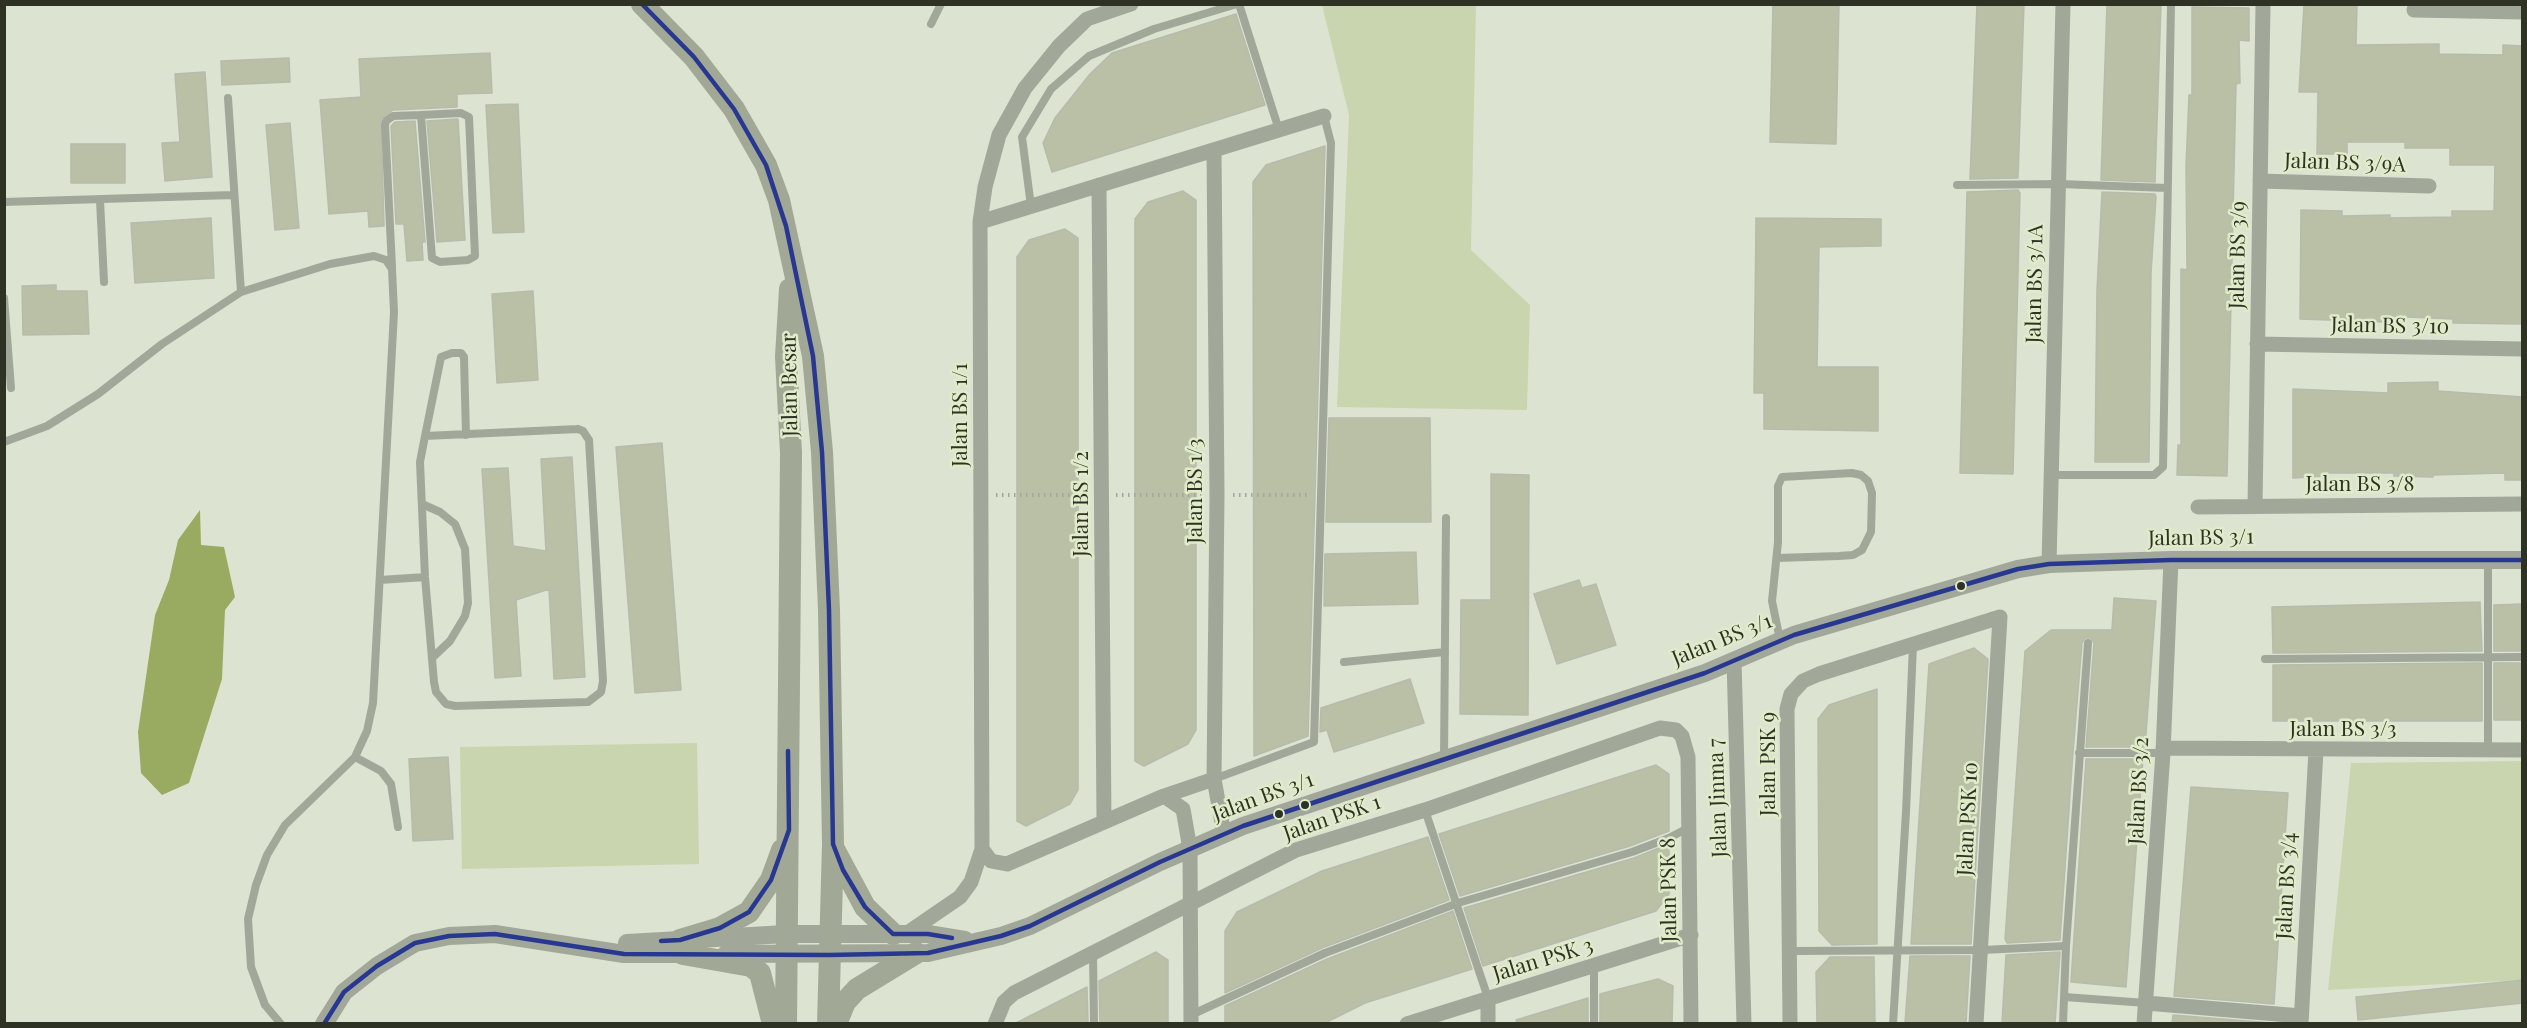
<!DOCTYPE html>
<html>
<head>
<meta charset="utf-8">
<style>
  body { margin:0 }
  #map { position:relative; width:2527px; height:1028px; overflow:hidden; background:#dde3d1; font-family:"Playfair Display",serif }
  canvas { display:block }
  .frame { position:absolute; inset:0; border:6px solid #2e3225; pointer-events:none }
</style>
</head>
<body>
<div id="map">
<canvas width="2527" height="1028"></canvas>
<div class="frame"></div>
</div>
<script>
const g = document.querySelector('canvas').getContext('2d');
g.lineJoin = 'round';
function fillPath(path, color) { g.fillStyle = color; g.fill(path, 'evenodd'); }
const toPath = rows => new Path2D(rows.map(r => 'M' + r).join(''));
function trace(path, color, width, dash) { g.strokeStyle = color; g.lineWidth = width; g.lineCap = dash ? 'butt' : 'round'; g.setLineDash(dash || []); g.stroke(path); }
function write(font, color, halo, rows, align = 'center') {
  g.font = font + ' "Playfair Display",serif'; g.lineWidth = 5; g.setLineDash([]); g.textBaseline = 'middle'; g.strokeStyle = halo; g.fillStyle = color; for (const [text, x, y, turn = 0] of rows) {
    g.save(); g.translate(x, y); g.rotate((+turn || 0) * Math.PI / 180); g.textAlign = isNaN(turn) ? turn : align; if (halo) g.strokeText(text, 0, 0); g.fillText(text, 0, 0); g.restore();
  }
}
const green = toPath([
  [1322,5,1476,5,1471,250,1530,305,1527,410,1337,407,1349,115],
  [697,743,699,864,462,869,460,747],
  [2522,761,2522,980,2328,990,2351,763]
]);
const water = toPath([
  [200,510,201,545,224,547,235,597,225,610,222,679,189,783,162,795,141,773,138,732,155,615,169,580,178,540]
]);
const building = toPath([
  [1773,4,1839,4,1836,144,1770,142,1773,4],
  [1977,4,2024,4,2018,178,1970,179,1977,4],
  [2107,4,2161,4,2155,182,2101,180,2107,4],
  [2304,4,2357,4,2356,45,2439,44,2439,54,2503,55,2503,45,2523,46,2523,324,2453,323,2453,319,2385,316,2385,322,2300,319,2301,210,2342,211,2342,216,2390,215,2390,218,2452,217,2452,211,2494,211,2495,165,2450,165,2450,148,2405,148,2405,142,2347,142,2347,154,2317,154,2318,92,2299,92,2304,4],
  [2192,7,2249,8,2249,41,2239,40,2240,83,2236,84,2227,476,2177,475,2178,445,2181,445,2181,269,2187,270,2186,166,2189,95,2192,95,2192,7],
  [1236,14,1265,105,1052,172,1043,143,1055,118,1090,74,1112,53,1236,14],
  [490,53,492,93,457,94,457,107,393,110,381,119,384,226,369,227,368,211,329,214,320,100,361,97,359,59,490,53],
  [289,58,290,82,222,85,221,61,289,58],
  [205,72,212,177,165,181,162,143,180,142,175,74,205,72],
  [518,104,524,232,493,233,486,105,518,104],
  [458,119,465,240,437,242,427,121,458,119],
  [415,121,425,242,422,242,423,260,407,261,404,224,396,224,391,126,395,122,415,121],
  [290,123,299,228,275,230,266,125,290,123],
  [71,144,125,144,125,183,71,183,71,144],
  [1325,146,1308,736,1254,756,1253,182,1266,165,1325,146],
  [2018,190,2020,193,2013,474,1960,473,1967,192,2018,190],
  [1183,191,1196,200,1196,730,1188,744,1144,766,1135,761,1135,219,1148,202,1183,191],
  [2102,192,2155,194,2156,197,2151,273,2149,462,2095,462,2097,290,2102,192],
  [211,218,214,278,135,283,131,223,211,218],
  [1756,218,1881,219,1881,246,1819,247,1817,367,1878,367,1878,431,1764,429,1764,393,1754,393,1756,218],
  [1065,229,1078,238,1078,790,1070,804,1026,826,1017,821,1017,257,1029,240,1065,229],
  [56,285,56,291,87,291,89,334,23,335,22,286,56,285],
  [533,291,538,380,497,383,492,294,533,291],
  [2438,382,2438,391,2523,397,2523,480,2505,480,2505,473,2433,475,2433,477,2394,476,2394,473,2327,473,2328,476,2293,478,2293,389,2388,393,2388,383,2438,382],
  [1329,418,1430,418,1431,522,1326,522,1329,418],
  [662,443,681,690,635,693,616,447,662,443],
  [572,457,585,677,554,679,549,589,516,600,521,676,495,678,482,469,508,468,513,546,546,551,541,459,572,457],
  [1491,474,1529,475,1528,715,1460,714,1461,600,1491,600,1491,474],
  [1416,552,1418,604,1324,606,1325,554,1416,552],
  [1579,580,1582,588,1596,584,1616,645,1557,664,1534,594,1579,580],
  [2114,598,2156,601,2145,747,2086,747,2094,643,2091,638,2085,638,2082,643,2073,752,2060,940,2007,943,2005,939,2025,651,2051,630,2112,630,2114,598],
  [2480,602,2482,651,2273,653,2272,607,2480,602],
  [2523,604,2523,651,2494,651,2494,605,2523,604],
  [1974,648,1988,659,1971,944,1911,944,1929,664,1974,648],
  [2482,663,2482,721,2273,721,2273,665,2482,663],
  [2494,663,2523,663,2523,720,2494,720,2494,663],
  [1410,679,1424,723,1334,752,1327,730,1320,732,1321,708,1410,679],
  [1877,689,1877,944,1832,945,1819,931,1818,719,1829,705,1877,689],
  [448,757,453,839,413,841,409,759,448,757],
  [2086,759,2143,759,2126,987,2071,982,2086,759],
  [1656,765,1669,774,1669,831,1630,846,1460,896,1439,834,1656,765],
  [2191,787,2288,793,2274,1004,2174,996,2191,787],
  [1428,837,1449,900,1322,948,1225,993,1225,931,1237,912,1322,871,1428,837],
  [1669,844,1669,894,1656,911,1483,966,1464,908,1634,858,1669,844],
  [1453,911,1472,969,1365,1003,1325,1023,1225,1023,1225,1006,1327,959,1453,911],
  [1156,952,1168,960,1168,1023,1100,1023,1099,981,1156,952],
  [2060,952,2055,1023,2002,1023,2006,955,2060,952],
  [1910,956,1970,956,1966,1023,1905,1023,1910,956],
  [1830,957,1874,957,1875,1023,1817,1023,1816,972,1830,957],
  [1658,979,1673,986,1672,1023,1600,1023,1600,994,1658,979],
  [2523,980,2523,1003,2358,1020,2356,997,2523,980],
  [1087,987,1088,1023,1016,1023,1087,987],
  [1588,998,1588,1023,1517,1023,1516,1020,1588,998],
  [2173,1015,2272,1023,2172,1023,2173,1015]
]);
const path = toPath([
  [996,495,1085,495],
  [1116,495,1202,495],
  [1233,495,1310,495]
]);
const service = toPath([
  [1239,4,1279,130],
  [931,24,941,4],
  [228,98,241,292],
  [1957,185,2059,184,2167,188],
  [100,200,104,282],
  [4,202,233,195],
  [1031,206,1022,137,1051,89,1089,56,1154,29,1237,4],
  [392,267,385,125,386,121,393,116,421,115,461,113,469,117,475,256,468,260,440,262,432,258,421,115],
  [4,298,11,388],
  [578,429,583,431,589,440,603,681,601,692,588,702,455,706,446,704,436,692,434,682,425,577,420,462,425,436,578,429],
  [425,436,441,357,452,353,461,353,464,357,466,435],
  [4,442,47,426,98,394,162,344,241,292,330,264,374,256,386,260,392,269,394,312,373,703,367,731,355,757,285,825,267,855,256,885,248,919,251,967,265,1005,281,1024],
  [2051,475,2154,475,2163,467,2171,4],
  [422,504,440,512,455,524,465,549,468,603,465,616,450,641,432,658],
  [1777,558,1839,556,1853,555,1862,550,1871,532,1872,493,1868,481,1861,475,1852,473,1782,477,1778,486,1778,542,1772,601,1780,640],
  [380,580,425,577],
  [2265,659,2522,657],
  [1344,662,1445,652],
  [2488,749,2488,560],
  [2079,753,2163,753],
  [355,757,381,771,391,784,398,827],
  [1444,759,1446,518],
  [1214,779,1314,742,1331,143,1324,116],
  [1425,810,1488,998],
  [1790,951,1982,950,2066,946],
  [1093,954,1094,1024],
  [1594,966,1594,1024],
  [2065,997,2146,1003],
  [1191,1015,1325,953,1458,903,1632,852,1669,838,1688,828],
  [1893,1024,1906,812,1913,645],
  [2063,1024,2066,946,2088,643]
]);
const minor = toPath([
  [2414,10,2522,12],
  [2260,181,2429,186],
  [1099,185,1104,822],
  [980,222,1324,116],
  [2257,344,2522,349],
  [2255,506,2263,4],
  [2198,507,2522,504],
  [2049,564,2063,4],
  [1734,660,1744,1024],
  [2163,748,2522,750],
  [1214,779,1224,834],
  [1164,796,1183,809,1190,849,1191,1024],
  [982,849,991,861,1007,864,1164,796,1214,779,1217,495,1214,150],
  [906,934,960,897,971,882,982,849,980,222,985,187,999,135,1025,88,1059,46,1087,19,1131,4],
  [1488,998,1488,1024],
  [2146,1003,2301,1016],
  [995,1024,1004,1002,1014,993,1296,850,1425,810,1660,728,1676,730,1682,736,1688,757,1691,1024],
  [1407,1024,1691,935],
  [1790,1024,1787,709,1791,694,1803,681,1819,674,2000,617,1976,1024],
  [2144,1024,2163,753,2171,560],
  [2301,1024,2316,750]
]);
const tertiary = toPath([
  [627,943,786,934,928,934,965,940],
  [726,954,928,953,1001,936,1030,926,1160,862,1243,826,1705,673,1794,635,2018,569,2049,564,2171,560,2522,560],
  [324,1024,344,992,377,966,415,943,449,936,495,934,624,954,695,954]
]);
const primary = toPath([
  [642,4,694,57,734,109,766,165,779,200,813,356,822,452,829,610,833,844,828,1024],
  [835,851,865,907,893,934],
  [680,940,720,928,749,912,771,880,782,850],
  [683,954,751,966,760,973,773,1024],
  [786,1024,791,453,786,357,790,289],
  [836,1024,845,1002,857,989,916,953]
]);
const bus1 = toPath([
  [642,4,694,57,734,109,766,165,786,226,813,356,822,452,829,610,833,844,843,870,865,907,893,934,928,934,952,938],
  [661,941,680,940,720,928,749,912,771,880,789,830,788,751],
  [324,1024,344,992,377,966,415,943,449,936,495,934,624,954,829,955,928,953,1001,936,1030,926,1160,862,1243,826,1705,673,1794,635,2018,569,2049,564,2171,560,2522,560]
]);
const markers = [
  [1961,586,5,"#2e3225"],
  [1305,805,5,"#2e3225"],
  [1279,814,5,"#2e3225"]
];
const streetNames = [
  ["Jalan BS 3/9A",2345,163,2],
  ["Jalan BS 3/9",2238,255,-89],
  ["Jalan BS 3/1A",2035,284,-89],
  ["Jalan BS 3/10",2390,326,1],
  ["Jalan Besar",790,385,-91],
  ["Jalan BS 1/1",960,415,-90],
  ["Jalan BS 3/8",2360,484],
  ["Jalan BS 1/3",1195,491,-90],
  ["Jalan BS 1/2",1081,504,-90],
  ["Jalan BS 3/1",2201,538,-1],
  ["Jalan BS 3/1",1722,640,-22],
  ["Jalan BS 3/3",2343,729],
  ["Jalan PSK 9",1768,764,-90],
  ["Jalan BS 3/2",2139,791,-87],
  ["Jalan BS 3/1",1263,797,-20],
  ["Jalan Jinma 7",1718,798,-92],
  ["Jalan PSK 1",1332,818,-19],
  ["Jalan PSK 10",1968,819,-87],
  ["Jalan BS 3/4",2287,886,-87],
  ["Jalan PSK 8",1669,890,-91],
  ["Jalan PSK 3",1543,960,-17]
];
fillPath(green, '#c9d5ae');
fillPath(water, '#98ab60');
fillPath(building, '#b9c0a6');
trace(building, '#b6bbad', 1.5);
trace(path, '#a4a89b', 4, [1.5, 4.5]);
trace(service, '#a2a899', 8);
trace(minor, '#a2a899', 15);
trace(tertiary, '#a2a899', 18);
trace(primary, '#a2a896', 22);
trace(bus1, '#283890', 4.5);
for (const [x, y, r, color] of markers) { const dot = new Path2D(); dot.arc(x, y, r, 0, 2 * Math.PI); g.fillStyle = color; g.fill(dot); trace(dot, '#dfebc9', 2); }
write('21px', '#2e3225', '#dfebc9', streetNames);
</script>
</body>
</html>
